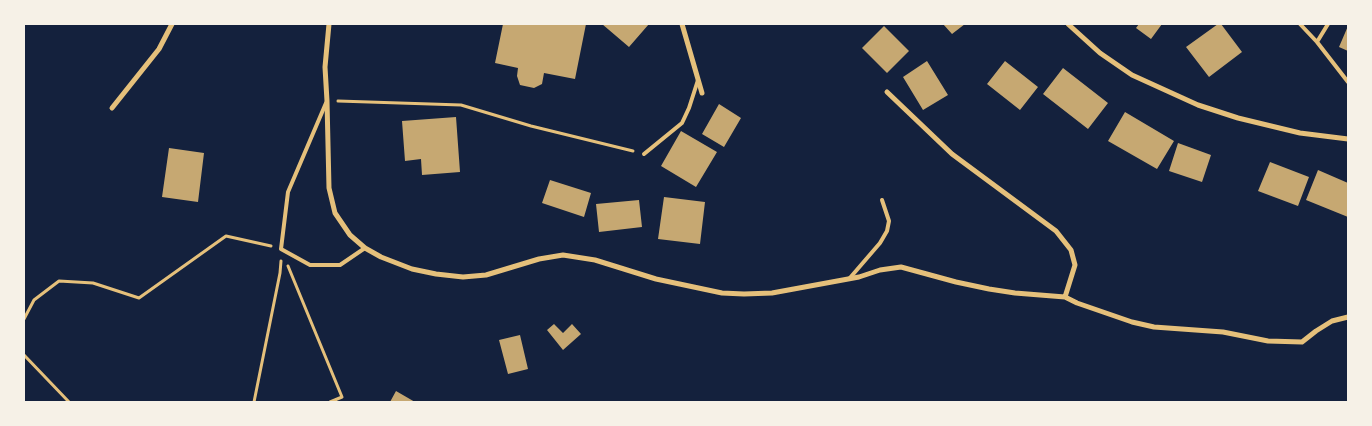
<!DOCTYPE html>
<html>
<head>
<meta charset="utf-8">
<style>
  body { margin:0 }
  #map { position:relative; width:1372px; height:426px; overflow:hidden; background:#14213d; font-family:Spectral,serif }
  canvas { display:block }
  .frame { position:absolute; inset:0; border:25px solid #f6f1e7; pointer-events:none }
</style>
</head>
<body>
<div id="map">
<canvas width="1372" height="426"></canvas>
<div class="frame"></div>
</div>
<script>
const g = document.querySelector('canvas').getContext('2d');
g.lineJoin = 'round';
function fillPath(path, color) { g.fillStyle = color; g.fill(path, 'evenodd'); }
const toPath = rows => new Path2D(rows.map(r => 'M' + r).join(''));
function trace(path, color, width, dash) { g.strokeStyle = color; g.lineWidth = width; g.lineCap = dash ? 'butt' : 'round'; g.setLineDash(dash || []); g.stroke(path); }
const building = toPath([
  [503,24,586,24,575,79,544,73,542,84,534,88,520,85,517,76,518,68,495,63],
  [602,24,649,24,629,47],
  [943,24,965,24,952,34],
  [1139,24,1162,24,1151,39,1136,28],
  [1218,24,1221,24,1242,52,1209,77,1186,47],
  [884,26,909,51,887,73,862,48],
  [1348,26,1348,51,1339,47],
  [927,61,948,95,923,110,903,77],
  [1005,61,1038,87,1020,110,987,84],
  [1063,68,1108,103,1088,129,1043,94],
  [719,104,741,118,724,147,702,134],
  [1125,112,1174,141,1157,169,1108,141],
  [456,117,460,172,422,175,421,159,405,161,402,121],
  [681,131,717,152,696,187,661,166],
  [1178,143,1211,155,1202,182,1169,171],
  [169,148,204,153,198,202,162,197],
  [1270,162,1309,177,1298,206,1258,191],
  [1318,170,1348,183,1348,217,1306,200],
  [550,180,591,193,584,217,542,203],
  [664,197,705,202,700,244,658,239],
  [639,200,642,227,599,232,596,204],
  [554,324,563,333,572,324,581,334,563,350,547,330],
  [520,335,528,369,508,374,499,340],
  [396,391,415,402,390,402]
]);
const path = toPath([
  [338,101,461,105,531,126,633,151],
  [288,266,342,397,330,402],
  [24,319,34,300,59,281,93,283,139,298,226,236,271,246],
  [24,355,69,402],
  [254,402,280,273,281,261]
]);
const service = toPath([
  [1300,24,1317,42],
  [1328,24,1317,42,1348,82],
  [326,103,288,192,281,249,310,265,340,265,365,248],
  [644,154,682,123,689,108,698,80],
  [849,279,880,243,887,231,889,221,882,200]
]);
const minor = toPath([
  [329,24,325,67,327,101,329,188,335,213,350,235,365,248,381,257,412,269,436,274,463,277,486,275,539,259,563,255,595,260,656,279,722,293,744,294,772,293,859,277,880,270,901,267,956,282,989,289,1015,293,1065,297,1077,303,1132,322,1154,327,1223,332,1268,341,1302,342,1316,331,1332,321,1348,317],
  [682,24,702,93],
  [1068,24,1100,53,1132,75,1198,105,1238,118,1300,133,1348,139],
  [887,92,952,154,1056,231,1071,250,1075,265,1065,297],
  [112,108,159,49,172,24]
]);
fillPath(building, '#c6a872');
trace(path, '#e5c07b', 3);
trace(service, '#e5c07b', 4);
trace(minor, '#e5c07b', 5);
</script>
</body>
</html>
